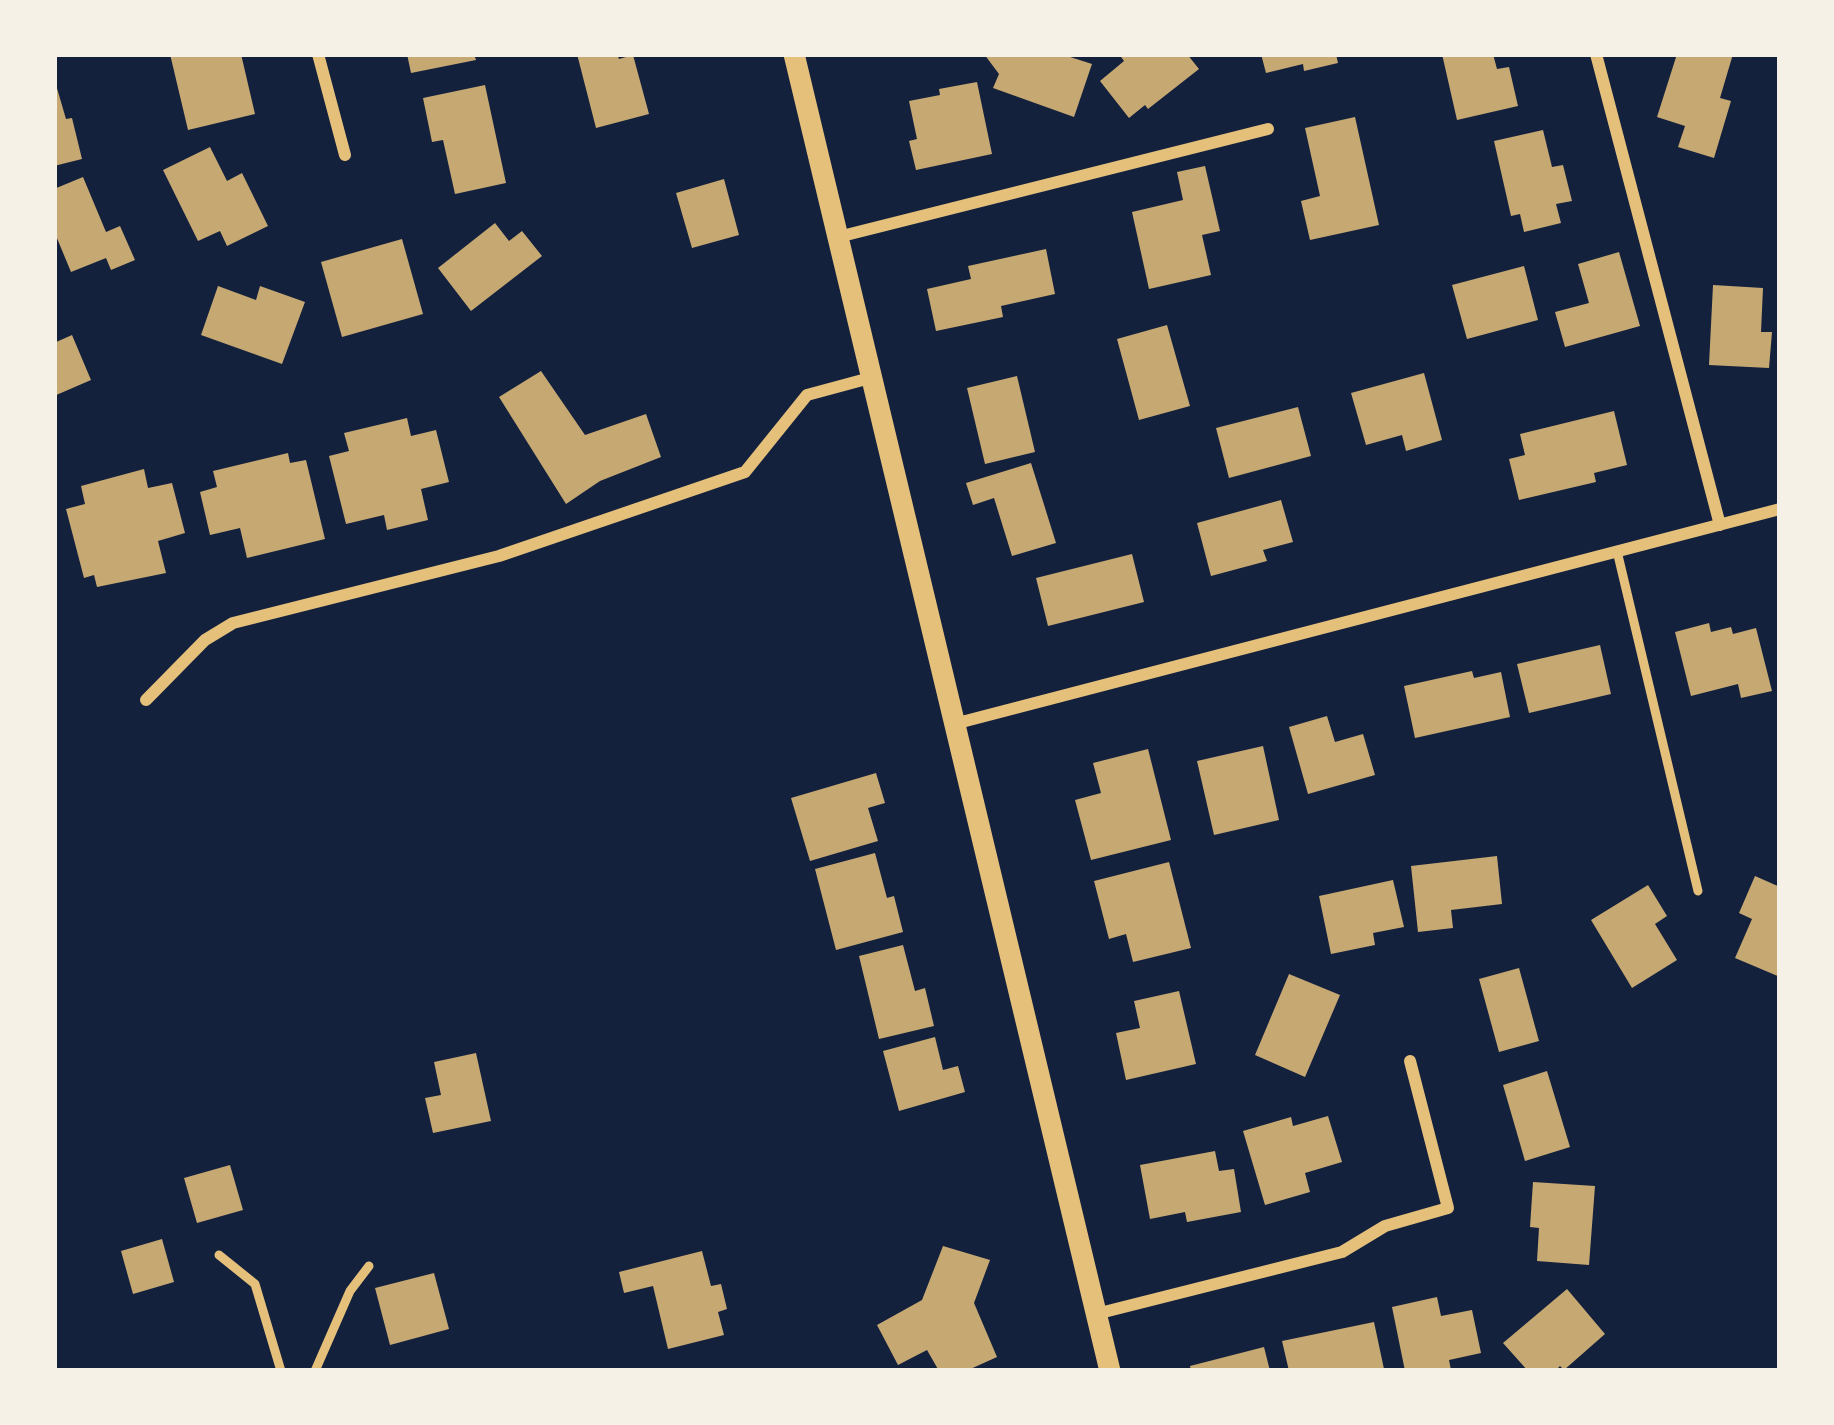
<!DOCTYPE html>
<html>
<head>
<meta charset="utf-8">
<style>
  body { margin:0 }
  #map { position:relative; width:1834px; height:1425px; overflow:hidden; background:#14213d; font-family:"Noto Sans",sans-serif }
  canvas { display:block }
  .frame { position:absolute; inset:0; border:57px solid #f6f1e7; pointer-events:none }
</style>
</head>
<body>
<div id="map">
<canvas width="1834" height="1425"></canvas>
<div class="frame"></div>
</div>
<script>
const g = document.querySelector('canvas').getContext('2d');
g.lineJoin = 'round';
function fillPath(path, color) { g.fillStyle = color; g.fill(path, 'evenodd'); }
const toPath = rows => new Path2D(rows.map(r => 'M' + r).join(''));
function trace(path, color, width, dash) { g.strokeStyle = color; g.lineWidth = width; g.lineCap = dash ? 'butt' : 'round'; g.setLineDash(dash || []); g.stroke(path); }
const building = toPath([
  [170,54,241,54,255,114,188,130],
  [407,54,474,54,476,60,411,73],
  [577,54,617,54,619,59,633,55,649,114,596,128],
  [984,54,1061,54,1092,64,1074,117,993,88,999,74],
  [1119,54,1187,54,1199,69,1148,109,1145,105,1129,118,1100,81,1124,61],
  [1261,54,1336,54,1338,63,1304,71,1303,64,1266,73],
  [1442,54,1493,54,1497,69,1509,67,1518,106,1457,120],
  [1677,54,1733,54,1720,98,1731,101,1714,158,1678,147,1685,126,1657,117],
  [54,78,66,119,72,118,82,159,54,166],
  [977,82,992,154,916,170,909,141,917,139,909,101,940,95,939,89],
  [485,85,506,183,455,194,443,140,432,142,423,98],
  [1355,117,1379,225,1310,240,1301,201,1320,196,1305,128],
  [1543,130,1552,167,1563,165,1572,201,1556,204,1561,223,1524,232,1520,214,1511,216,1494,141],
  [210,147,227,181,242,173,268,226,227,246,220,231,198,241,163,170],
  [1205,166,1220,231,1202,235,1211,275,1149,289,1132,212,1183,200,1177,172],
  [83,177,106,232,120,226,135,260,111,270,106,258,71,272,54,231,54,189],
  [724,179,739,235,692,248,676,193],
  [495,223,509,241,522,231,542,256,471,311,438,268],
  [402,239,423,314,342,337,321,262],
  [1046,249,1055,294,1001,306,1003,317,936,331,927,289,971,279,968,266],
  [1619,252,1640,326,1565,347,1555,312,1589,303,1578,264],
  [1524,266,1538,320,1467,339,1452,285],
  [1713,285,1763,288,1761,332,1772,332,1769,368,1709,365],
  [218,286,256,300,260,286,305,302,282,364,201,335],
  [1167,325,1190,406,1139,420,1117,339],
  [72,335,91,380,54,396,54,343],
  [541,371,585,435,646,414,661,457,600,481,566,504,499,397],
  [1424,373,1442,440,1406,451,1402,435,1366,445,1351,393],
  [1017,376,1035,452,985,464,967,388],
  [1298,407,1311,456,1229,478,1216,428],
  [1614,411,1627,465,1594,473,1596,482,1519,500,1509,459,1525,455,1520,434],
  [407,418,411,436,436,430,449,482,421,489,428,520,387,530,384,515,346,524,329,456,349,451,344,433],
  [288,453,290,463,306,460,325,539,247,558,240,528,210,535,200,492,217,487,213,471],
  [1031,463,1056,543,1012,556,994,498,973,505,966,483],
  [144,469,148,488,172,483,185,533,158,541,166,573,97,587,94,575,84,578,66,509,85,504,81,486],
  [1281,500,1293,542,1263,550,1267,561,1211,576,1197,523],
  [1132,554,1144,602,1048,626,1036,578],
  [1709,623,1711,632,1731,627,1733,634,1756,628,1772,691,1741,698,1738,684,1691,696,1675,632],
  [1600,645,1611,694,1529,713,1517,664],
  [1472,671,1474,678,1501,672,1510,717,1415,738,1404,686],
  [1327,716,1335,742,1363,734,1375,775,1308,794,1289,727],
  [1263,746,1279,820,1214,835,1197,761],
  [1148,749,1171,840,1091,860,1075,800,1101,793,1093,763],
  [876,773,885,803,868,808,878,841,810,861,791,798],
  [875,853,887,898,894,896,903,932,836,950,815,869],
  [1497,856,1502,904,1451,910,1453,928,1418,932,1411,866],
  [1169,862,1191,948,1133,962,1126,934,1109,939,1094,881],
  [1755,876,1780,887,1780,977,1735,958,1752,919,1739,913],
  [1393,880,1404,927,1373,933,1375,945,1331,954,1319,896],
  [1648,885,1667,916,1655,924,1677,960,1632,988,1591,920],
  [903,945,915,991,925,988,934,1026,879,1039,859,956],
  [1519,968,1539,1041,1499,1052,1479,979],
  [1289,974,1340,995,1305,1077,1255,1055],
  [1179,991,1196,1064,1126,1080,1116,1033,1140,1028,1134,1001],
  [935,1037,943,1070,958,1066,965,1092,899,1111,883,1051],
  [476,1053,491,1121,433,1133,425,1098,441,1095,434,1062],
  [1547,1071,1570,1147,1525,1161,1503,1085],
  [1328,1116,1342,1162,1305,1173,1310,1192,1265,1205,1243,1131,1291,1117,1293,1126],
  [1215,1151,1219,1171,1234,1169,1241,1212,1187,1222,1185,1212,1150,1219,1140,1165],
  [230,1165,243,1210,197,1223,184,1178],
  [1533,1182,1595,1186,1589,1265,1537,1261,1539,1228,1530,1227],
  [162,1239,174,1282,133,1294,121,1251],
  [943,1246,990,1260,974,1303,997,1357,966,1371,939,1371,927,1350,898,1365,877,1325,922,1300],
  [702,1251,711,1286,721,1284,727,1309,718,1312,724,1335,668,1349,653,1286,624,1293,619,1272],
  [434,1273,449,1329,390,1345,375,1288],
  [1567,1289,1605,1334,1564,1370,1560,1366,1555,1371,1528,1371,1503,1343],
  [1437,1297,1441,1316,1472,1310,1481,1353,1449,1360,1451,1370,1405,1371,1392,1307],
  [1374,1322,1384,1369,1289,1371,1282,1341],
  [1264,1347,1270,1371,1191,1371,1190,1366]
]);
const service = toPath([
  [1617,551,1698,891],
  [219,1255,255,1284,281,1371],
  [315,1371,350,1291,369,1266]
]);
const minor = toPath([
  [318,54,345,155],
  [1596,54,1720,525],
  [838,237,1268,129],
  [146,700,205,640,233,623,499,556,745,472,807,395,870,378],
  [954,724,1780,509],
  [1096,1314,1342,1252,1385,1226,1448,1208,1410,1061]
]);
const tertiary = toPath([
  [794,54,1110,1371]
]);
fillPath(building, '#c6a872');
trace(service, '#e5c07b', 9);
trace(minor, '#e5c07b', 12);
trace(tertiary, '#e5c07b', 21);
</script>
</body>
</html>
